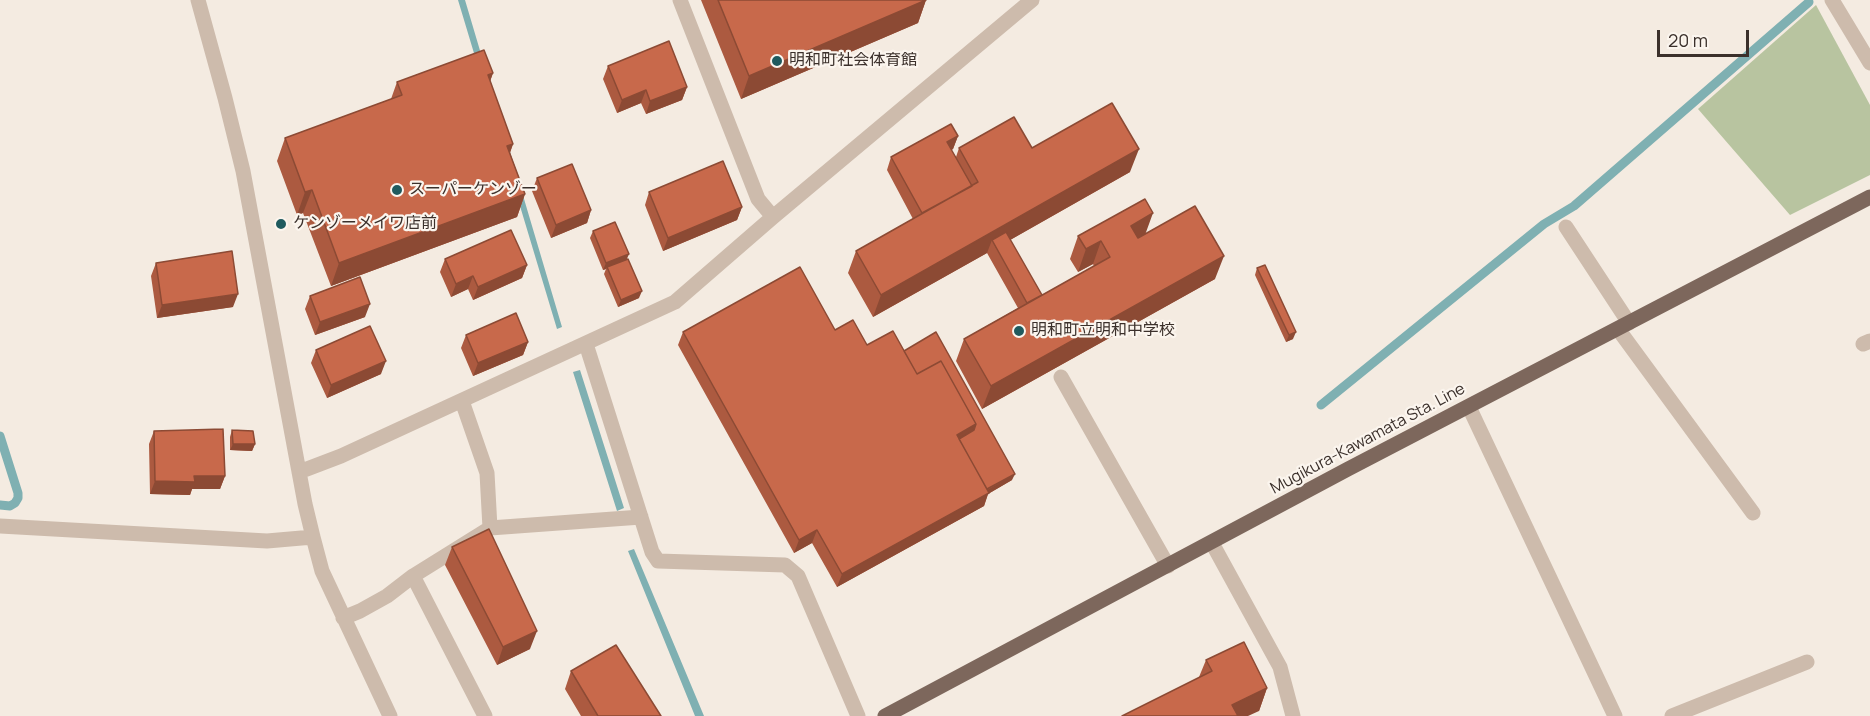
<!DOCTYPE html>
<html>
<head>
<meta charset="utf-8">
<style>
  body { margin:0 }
  #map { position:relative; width:1870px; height:716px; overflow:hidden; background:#f4ebe1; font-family:Manrope,sans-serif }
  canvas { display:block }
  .scale { position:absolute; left:1657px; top:30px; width:92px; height:27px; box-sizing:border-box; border:3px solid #3b302b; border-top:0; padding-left:8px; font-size:18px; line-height:21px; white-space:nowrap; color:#3b302b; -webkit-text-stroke:4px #fbf5ee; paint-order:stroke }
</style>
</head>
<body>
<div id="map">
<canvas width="1870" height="716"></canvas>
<div class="scale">20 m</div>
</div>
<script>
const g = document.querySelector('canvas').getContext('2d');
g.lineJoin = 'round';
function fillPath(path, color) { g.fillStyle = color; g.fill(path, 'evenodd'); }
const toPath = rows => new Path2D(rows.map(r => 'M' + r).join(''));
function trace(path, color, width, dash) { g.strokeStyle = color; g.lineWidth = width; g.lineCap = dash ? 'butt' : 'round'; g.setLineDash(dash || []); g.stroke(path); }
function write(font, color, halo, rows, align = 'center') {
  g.font = font + ' Manrope,"Noto Sans JP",sans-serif'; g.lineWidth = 4.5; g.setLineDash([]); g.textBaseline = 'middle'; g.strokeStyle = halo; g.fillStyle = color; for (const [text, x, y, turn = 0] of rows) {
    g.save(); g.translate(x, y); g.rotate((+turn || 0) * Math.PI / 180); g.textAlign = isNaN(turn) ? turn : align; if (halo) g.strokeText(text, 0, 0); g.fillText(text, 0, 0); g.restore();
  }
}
const green = toPath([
  [1816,5,1870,105,1870,175,1790,215,1698,109]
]);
const water = toPath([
  [458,0,465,0,562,327,557,329],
  [580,370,624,508,617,511,573,372],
  [634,549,704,716,695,716,628,551]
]);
const stream = toPath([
  [1321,405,1544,224,1574,206,1809,2],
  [0,436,18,493,18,498,15,503,10,506,0,505]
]);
const minor = toPath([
  [198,0,225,98,243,171,305,504,313,537,322,571,390,716],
  [680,0,758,199,773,217],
  [1832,0,1870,63],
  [1566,227,1629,323],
  [1618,329,1753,513],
  [586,344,652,552,658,561,785,565,798,576,858,716],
  [1863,344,1870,341],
  [1061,377,1168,566],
  [462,401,487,473,490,528],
  [1469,407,1615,716],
  [299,472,341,456,675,302,773,217,1032,0],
  [0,526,267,541,313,537],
  [1212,543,1280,667,1293,716],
  [413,576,485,716],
  [343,618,360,611,387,596,413,576,490,528,641,517],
  [1672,716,1807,662]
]);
const major = toPath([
  [885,716,1348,469,1870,197]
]);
const wall = toPath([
  [701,0,926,0,918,23,741,99],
  [608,66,687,87,682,100,646,114,641,103,617,113,603,79],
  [493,73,490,81,513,144,510,153,525,194,517,217,331,286,303,213,297,215,277,161,285,138,391,99,397,82],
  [958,136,953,149,951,150,956,157,959,148,1032,148,1130,172,1010,240,1042,295,1094,266,1093,264,1078,272,1070,259,1078,236,1146,234,1215,279,982,409,956,361,964,339,1018,308,987,253,873,317,848,273,856,251,913,219,887,170,891,157],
  [537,178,591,210,587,223,551,238,532,191],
  [649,192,742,207,737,220,663,251,645,205],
  [593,231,627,259,639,298,618,307,604,274,606,269,603,270,590,238],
  [445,259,527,265,522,278,473,300,468,289,451,297,440,272],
  [156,263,233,307,157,318,151,276],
  [1257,268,1293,339,1286,342,1255,275],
  [310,296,365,317,315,335,305,309],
  [835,330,867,345,904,351,1012,480,988,494,984,506,837,587,812,543,794,553,678,345,683,332],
  [466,335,528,342,523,355,473,376,461,348],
  [316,350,381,374,327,398,311,363],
  [232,430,255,444,252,451,230,450,230,437],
  [154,431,225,476,220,489,192,489,190,495,150,494,149,444],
  [452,547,530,649,497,665,445,565],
  [1206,660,1267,688,1259,711,1199,677],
  [571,671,661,716,581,716,565,689]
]);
const shadedWall = toPath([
  [926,0,918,23,741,99,749,76],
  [493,73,485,96,488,75],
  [687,87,682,100,646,114,650,101],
  [646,90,641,103,617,113,622,100],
  [958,136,953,149,942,155,947,142],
  [513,144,505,166,507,146],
  [1139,149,1130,172,996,248,992,240,987,253,873,317,881,295],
  [312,190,303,213,297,215,305,192],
  [525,194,517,217,331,286,339,263],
  [742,207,737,220,663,251,668,238],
  [591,210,587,223,551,238,556,225],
  [1153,213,1145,235,1123,248,1131,226],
  [1101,241,1093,264,1078,272,1086,249],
  [629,254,626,261,607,267,606,269,603,270,606,263],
  [1224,256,1215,279,982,409,991,386],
  [527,265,522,278,473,300,478,287],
  [473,276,468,289,451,297,456,284],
  [642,291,639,298,618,307,621,300],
  [238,294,233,307,157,318,162,305],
  [370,304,365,317,315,335,320,322],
  [1296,332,1293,339,1286,342,1289,335],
  [528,342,523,355,473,376,478,363],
  [386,361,381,374,327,398,331,385],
  [976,424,972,437,957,445,957,435],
  [233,444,255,444,252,451,230,450],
  [1015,474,1012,480,988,494,984,506,837,587,842,574],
  [194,476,225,476,220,489,192,489,190,495,150,494,155,481],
  [817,530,812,543,794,553,799,540],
  [537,631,530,649,497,665,503,647],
  [1267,688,1259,711,1248,716,1229,716,1232,705]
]);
const building = toPath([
  [718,0,926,0,749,76,718,0],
  [669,41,687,87,650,101,646,90,622,100,608,66,669,41],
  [484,50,493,73,488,75,513,144,507,146,525,194,339,263,312,190,305,192,285,138,402,95,397,82,484,50],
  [1112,103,1139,149,881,295,856,251,978,182,959,148,1014,117,1032,148,1112,103],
  [951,124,958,136,947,142,972,186,922,213,891,157,951,124],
  [723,161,742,207,668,238,649,192,723,161],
  [572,164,591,210,556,225,537,178,572,164],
  [1145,199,1153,213,1131,226,1138,238,1195,206,1224,256,991,386,964,339,1110,257,1101,241,1086,249,1078,236,1145,199],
  [615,222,629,254,606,263,593,231,615,222],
  [511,230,527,265,478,287,473,276,456,284,445,259,511,230],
  [1006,232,1042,295,1027,303,992,240,1006,232],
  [232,251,238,294,162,305,156,263,232,251],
  [628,259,642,291,621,300,607,267,628,259],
  [1265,265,1296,332,1289,335,1257,268,1265,265],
  [800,267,835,330,853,320,867,345,893,331,917,374,941,361,976,424,957,435,989,493,842,574,817,530,799,540,683,332,800,267],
  [360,277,370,304,320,322,310,296,360,277],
  [516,313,528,342,478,363,466,335,516,313],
  [370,326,386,361,331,385,316,350,370,326],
  [936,332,1015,474,987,489,959,439,974,430,976,424,941,361,917,374,904,351,936,332],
  [223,429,225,476,194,476,195,482,155,481,154,431,223,429],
  [232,430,253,431,255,444,233,444,232,430],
  [489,529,537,631,503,647,452,547,489,529],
  [1244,642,1267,688,1232,705,1238,716,1122,716,1212,671,1206,660,1244,642],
  [616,645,661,716,598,716,571,671,616,645]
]);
const markers = [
  [777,61,6,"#1f5a5e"],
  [397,190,6,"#1f5a5e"],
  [281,224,6,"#1f5a5e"],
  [1019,331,6,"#1f5a5e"]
];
const poiNames = [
  ["明和町社会体育館",789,61],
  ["スーパーケンゾー",409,190],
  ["ケンゾーメイワ店前",293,224],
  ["明和町立明和中学校",1031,331]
];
const streetNames = [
  ["Mugikura-Kawamata Sta. Line",1368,439,-28]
];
fillPath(green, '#b8c4a0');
fillPath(water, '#7fb0b2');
trace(stream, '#7fb0b2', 9);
trace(minor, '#cdbbac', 15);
trace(major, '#7d675c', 15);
fillPath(wall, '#ac5a40');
fillPath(shadedWall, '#8c4a34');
fillPath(building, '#c8694b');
trace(building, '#8c4a34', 1.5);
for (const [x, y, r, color] of markers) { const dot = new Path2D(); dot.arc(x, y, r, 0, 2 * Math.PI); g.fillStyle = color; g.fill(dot); trace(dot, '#fbf5ee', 2); }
write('16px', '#3b302b', '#fbf5ee', poiNames, 'left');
write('16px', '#3b302b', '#fbf5ee', streetNames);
</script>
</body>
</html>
